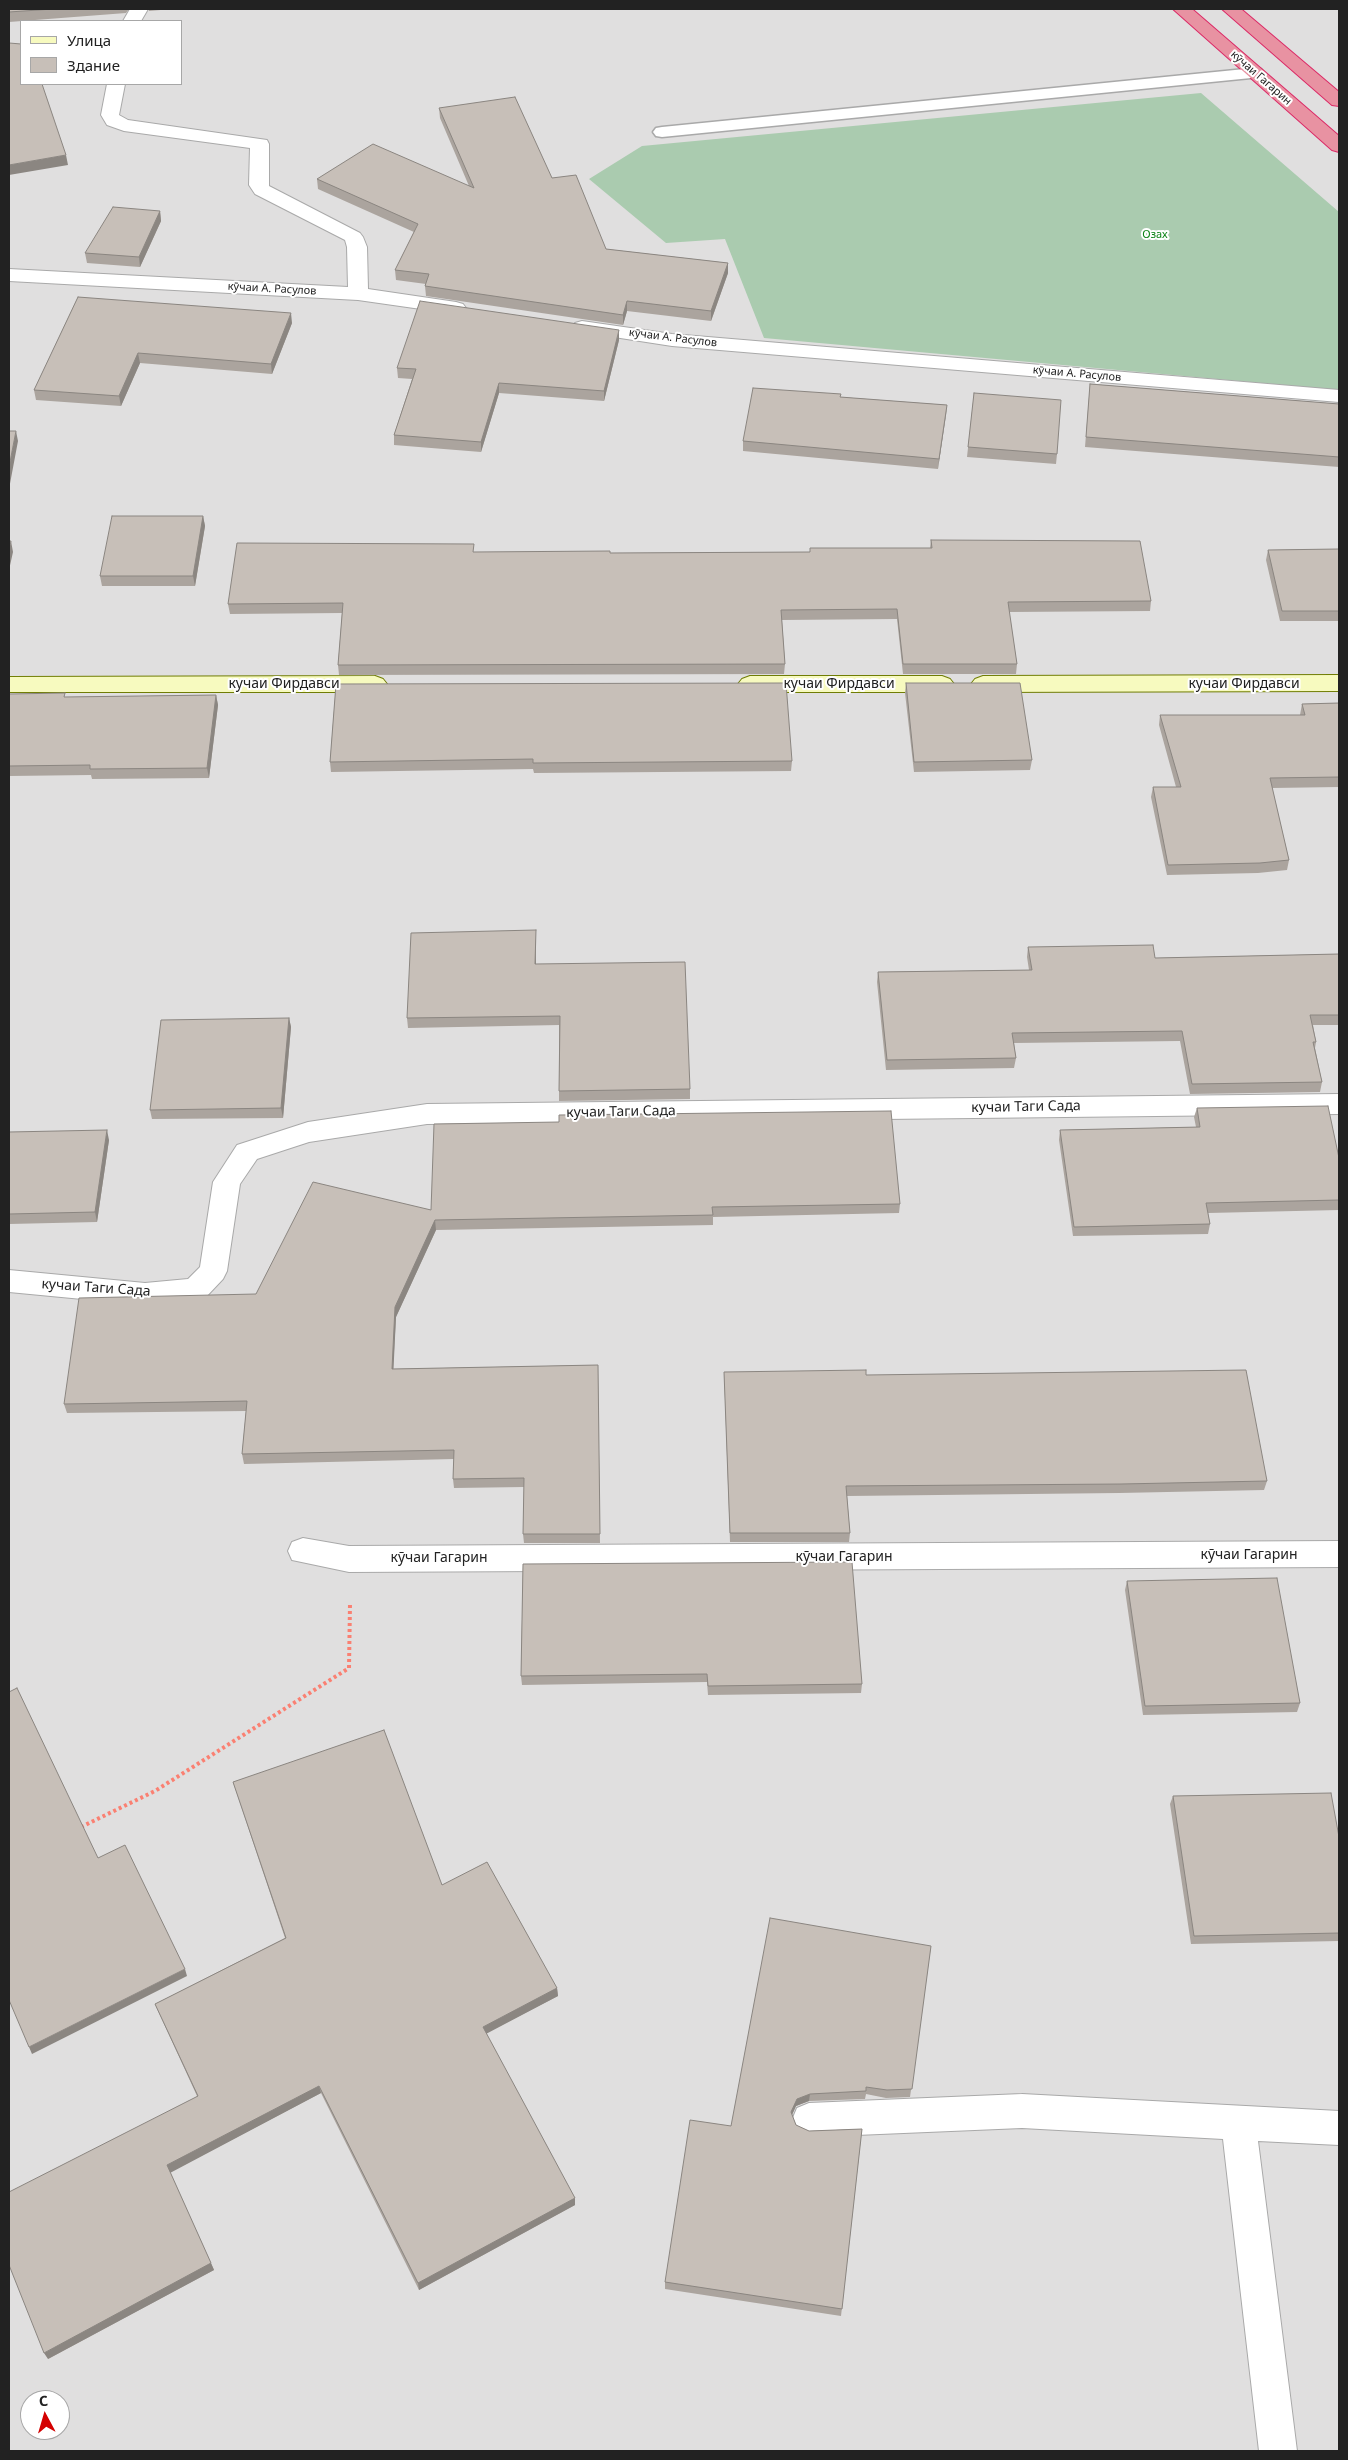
<!DOCTYPE html>
<html>
<head>
<meta charset="utf-8">
<style>
  body { margin:0 }
  #map { position:relative; width:1348px; height:2460px; overflow:hidden; background:#f2efe9; font-family:"Noto Sans",sans-serif }
  canvas { display:block }
  .frame { position:absolute; inset:0; border:10px solid #222; pointer-events:none }
  .legend { position:absolute; left:20px; top:20px; width:162px; height:65px; box-sizing:border-box; background:#fff; border:1px solid #a7a7a7; margin:0; padding:6px 9px; list-style:none; font-size:15px; color:#222 }
  .legend li { display:flex; align-items:center; gap:10px; height:25px }
  .legend b { width:25px; border:1px solid #a7a7a7 }
  .north { position:absolute; left:20px; top:2390px; width:50px; height:50px; box-sizing:border-box; background:#fff; border:1px solid #a7a7a7; border-radius:50%; rotate:354deg; font-size:14px; font-weight:700; line-height:20px; text-align:center; color:#222 }
  .north::after { content:''; display:block; margin:auto; width:18px; height:22px; background:#d40000; clip-path:polygon(50% 0,100% 100%,50% 72%,0 100%) }
</style>
</head>
<body>
<div id="map">
<canvas width="1348" height="2460"></canvas>
<div class="frame"></div>
<ul class="legend">
<li><b style="height:6px;background:#f7fabf"></b>Улица</li>
<li><b style="height:14px;background:#c7bfb8"></b>Здание</li>
</ul>
<div class="north">С</div>
</div>
<script>
const g = document.querySelector('canvas').getContext('2d');
g.lineJoin = 'round';
function fillPath(path, color) { g.fillStyle = color; g.fill(path, 'evenodd'); }
const toPath = rows => new Path2D(rows.map(r => 'M' + r).join(''));
function trace(path, color, width, dash) { g.strokeStyle = color; g.lineWidth = width; g.lineCap = dash ? 'butt' : 'round'; g.setLineDash(dash || []); g.stroke(path); }
function write(font, color, halo, rows, align = 'center') {
  g.font = font + ' "Noto Sans",sans-serif'; g.lineWidth = 4; g.setLineDash([]); g.textBaseline = 'middle'; g.strokeStyle = halo; g.fillStyle = color; for (const [text, x, y, turn = 0] of rows) {
    g.save(); g.translate(x, y); g.rotate((+turn || 0) * Math.PI / 180); g.textAlign = isNaN(turn) ? turn : align; if (halo) g.strokeText(text, 0, 0); g.fillText(text, 0, 0); g.restore();
  }
}
const residential = toPath([
  [9,9,1339,9,1339,2451,9,2451],
  [21,21,181,21,181,84,21,84],
  [30,2400,60,2400,60,2430,30,2430]
]);
const cemetery = toPath([
  [1201,93,1339,212,1339,390,764,338,725,239,666,243,589,179,642,146]
]);
const path = toPath([
  [81,1827,155,1791,349,1668,350,1604]
]);
const lane = toPath([
  [1255,68,1261,69,1264,73,1261,77,662,137,656,136,653,132,656,128,662,127,1255,68]
]);
const street = toPath([
  [130,9,148,9,141,21,123,21,130,9],
  [107,84,125,84,119,115,128,120,267,140,269,144,269,186,360,233,363,237,367,247,368,289,456,302,463,304,466,308,463,312,456,314,358,300,9,281,9,269,348,287,347,247,345,240,255,194,249,185,250,148,124,131,107,125,101,115,107,84],
  [582,321,672,334,1339,390,1339,402,672,346,575,331,572,327,575,323,582,321],
  [1339,1094,1339,1114,427,1124,309,1142,257,1159,240,1184,227,1271,223,1279,206,1297,196,1300,145,1305,9,1292,9,1270,145,1283,188,1279,200,1267,213,1182,237,1145,308,1122,427,1104,1339,1094],
  [303,1538,349,1546,1339,1541,1339,1567,349,1572,292,1560,288,1551,292,1542,303,1538],
  [1022,2094,1339,2111,1339,2145,1258,2141,1297,2451,1259,2451,1223,2139,1022,2128,809,2137,797,2132,792,2120,797,2108,809,2103,1022,2094]
]);
const secondary = toPath([
  [1339,675,1339,691,983,692,975,689,971,684,975,679,983,676,1339,675],
  [375,676,383,679,387,684,383,689,375,692,9,692,9,677,375,676],
  [750,676,942,676,950,679,954,684,950,689,942,692,750,692,742,689,738,684,742,679,750,676]
]);
const highway = toPath([
  [1173,9,1192,9,1339,136,1339,152,1332,150,1173,9],
  [1222,9,1241,9,1339,92,1339,106,1332,105,1222,9]
]);
const wall = toPath([
  [9,9,129,9,126,13,9,22],
  [149,9,172,9,149,11],
  [439,108,552,178,606,249,728,263,728,273,711,321,627,311,623,325,426,296,425,286,426,284,396,280,395,270,414,232,318,189,317,179,469,186,440,118],
  [160,211,161,221,140,267,87,263,85,253],
  [78,297,292,323,272,374,140,363,121,406,36,400,34,390],
  [619,340,604,401,499,393,481,452,394,445,394,435,412,379,398,378,397,368],
  [1090,384,1339,404,1339,467,1085,447],
  [974,393,1057,454,1056,464,967,457],
  [840,397,947,405,938,469,743,451,743,441],
  [203,516,205,526,195,586,102,586,100,576],
  [931,540,1151,601,1150,611,1009,612,1017,664,1016,674,903,674,897,619,782,620,785,664,784,674,339,675,338,665,342,613,230,614,228,604,474,552,610,553,810,552,930,548],
  [1339,549,1339,621,1280,621,1266,560,1268,550],
  [906,683,1032,760,1030,770,914,772,905,693],
  [336,684,792,761,791,771,534,773,533,769,331,772,330,762],
  [9,694,66,697,216,695,218,705,209,778,92,779,91,775,9,776],
  [1339,703,1339,787,1272,788,1289,860,1287,870,1258,873,1167,875,1151,797,1153,787,1176,787,1159,725,1160,715,1300,715,1302,704],
  [536,940,536,964,690,1089,690,1099,559,1101,559,1025,408,1028,407,1018],
  [1028,947,1155,958,1339,954,1339,1025,1313,1025,1316,1042,1315,1048,1322,1082,1320,1092,1190,1094,1180,1041,1014,1043,1016,1058,1014,1068,886,1070,877,982,878,972,1029,970,1027,957],
  [289,1018,291,1027,283,1118,152,1119,150,1110],
  [1197,1108,1339,1158,1339,1210,1208,1213,1210,1224,1208,1234,1073,1236,1059,1140,1060,1130,1196,1127,1194,1117],
  [559,1122,900,1204,899,1213,713,1217,713,1225,436,1230,396,1317,393,1369,598,1365,600,1543,524,1543,523,1534,524,1487,454,1488,453,1479,454,1459,244,1464,242,1454,246,1411,67,1413,64,1404,256,1294,431,1210],
  [9,1132,109,1140,97,1222,9,1224],
  [724,1372,866,1375,1267,1481,1264,1490,1119,1493,847,1496,850,1533,849,1542,730,1542],
  [523,1564,862,1684,861,1693,708,1695,707,1682,522,1685,521,1676],
  [1127,1581,1300,1703,1297,1712,1143,1715,1125,1590],
  [233,1782,442,1885,557,1988,558,1996,486,2033,575,2205,419,2290,321,2093,170,2172,214,2270,48,2359,197,2096,158,2011,155,2004,285,1938],
  [1173,1796,1339,1837,1339,1941,1191,1944,1170,1804],
  [931,1946,910,2097,886,2098,866,2094,865,2099,809,2101,796,2106,792,2115,796,2125,809,2131,862,2129,841,2316,665,2289,665,2282,731,2126]
]);
const shadedWall = toPath([
  [66,155,68,165,9,175,9,165],
  [160,211,161,221,140,267,139,257],
  [728,263,728,273,711,321,711,311],
  [627,301,627,311,623,325,623,315],
  [291,313,292,323,272,374,271,364],
  [619,330,619,340,604,401,604,391],
  [138,353,140,363,121,406,119,396],
  [499,383,499,393,481,452,481,442],
  [947,405,946,415,938,469,939,459],
  [16,431,18,441,9,489,9,467],
  [203,516,205,526,195,586,193,576],
  [11,541,13,552,9,570,9,550],
  [216,695,218,705,209,778,207,768],
  [536,930,536,974,535,964],
  [289,1018,291,1027,283,1118,281,1108],
  [107,1130,109,1140,97,1222,95,1212],
  [435,1220,436,1230,396,1317,393,1379,392,1369,395,1307],
  [185,1969,187,1976,32,2054,29,2047],
  [557,1988,558,1996,484,2035,483,2027],
  [319,2086,321,2093,170,2173,167,2165],
  [810,2094,809,2101,796,2106,790,2119,791,2112,797,2099],
  [575,2198,575,2205,419,2290,418,2283],
  [211,2263,214,2270,48,2359,44,2353]
]);
const building = toPath([
  [9,9,53,9,9,12,9,9],
  [9,43,21,44,21,84,42,84,66,155,9,165,9,43],
  [515,97,552,178,576,175,606,249,728,263,711,311,627,301,623,315,425,286,429,274,395,270,418,224,317,179,373,144,474,188,439,108,515,97],
  [113,207,160,211,139,257,85,253,113,207],
  [78,297,291,313,271,364,138,353,119,396,34,390,78,297],
  [420,301,619,330,604,391,499,383,481,442,394,435,416,369,397,368,420,301],
  [1090,384,1339,404,1339,457,1086,437,1090,384],
  [753,388,841,394,840,397,947,405,939,459,743,441,753,388],
  [974,393,1061,400,1057,454,968,447,974,393],
  [9,431,16,431,9,467,9,431],
  [112,516,203,516,193,576,100,576,112,516],
  [931,540,1140,541,1151,601,1008,602,1017,664,903,664,897,609,781,610,785,664,338,665,343,603,228,604,237,543,474,544,473,552,610,551,610,553,810,552,810,548,932,548,931,540],
  [9,541,11,541,9,550,9,541],
  [1339,549,1339,611,1282,611,1268,550,1339,549],
  [786,683,792,761,533,763,533,759,330,762,336,684,786,683],
  [906,683,1020,683,1032,760,914,762,906,683],
  [65,693,64,697,216,695,207,768,90,769,90,765,9,766,9,694,65,693],
  [1339,703,1339,777,1270,778,1289,860,1260,863,1168,865,1153,787,1181,787,1160,715,1305,715,1302,704,1339,703],
  [536,930,535,964,685,962,690,1089,559,1091,560,1016,407,1018,411,933,536,930],
  [1153,945,1155,958,1339,954,1339,1015,1310,1015,1316,1042,1313,1042,1322,1082,1192,1084,1182,1031,1012,1033,1016,1058,887,1060,878,972,1032,970,1028,947,1153,945],
  [289,1018,281,1108,150,1110,161,1020,289,1018],
  [1328,1106,1339,1158,1339,1200,1206,1203,1210,1224,1074,1227,1060,1130,1200,1127,1197,1108,1328,1106],
  [891,1111,900,1204,712,1207,713,1215,435,1220,395,1307,392,1369,598,1365,600,1534,523,1534,524,1478,453,1479,454,1450,242,1454,247,1401,64,1404,79,1298,256,1294,313,1182,431,1210,434,1124,559,1122,559,1115,891,1111],
  [107,1130,95,1212,9,1214,9,1132,107,1130],
  [866,1370,866,1375,1246,1370,1267,1481,1121,1484,846,1486,850,1533,730,1533,724,1372,866,1370],
  [852,1562,862,1684,708,1686,707,1674,521,1676,523,1564,852,1562],
  [1277,1578,1300,1703,1145,1706,1127,1581,1277,1578],
  [17,1688,98,1858,125,1845,185,1969,29,2047,9,2000,9,1692,17,1688],
  [384,1730,442,1885,487,1862,557,1988,483,2027,575,2198,418,2283,319,2086,167,2165,211,2263,44,2353,9,2265,9,2192,198,2096,155,2004,286,1938,233,1782,384,1730],
  [1331,1793,1339,1837,1339,1933,1194,1936,1173,1796,1331,1793],
  [770,1918,931,1946,912,2089,887,2090,866,2087,866,2091,810,2094,797,2099,791,2112,796,2125,809,2131,862,2129,842,2309,665,2282,690,2120,731,2126,770,1918]
]);
const farStreetnames = [
  ["кӯчаи Гагарин",1261,78,41],
  ["кӯчаи А. Расулов",272,289,3],
  ["кӯчаи А. Расулов",673,338,7],
  ["кӯчаи А. Расулов",1077,374,5]
];
const farParknames = [
  ["Озах",1155,235]
];
const streetNames = [
  ["кучаи Фирдавси",284,684],
  ["кучаи Фирдавси",839,684],
  ["кучаи Фирдавси",1244,684],
  ["кучаи Таги Сада",1026,1107,-1],
  ["кучаи Таги Сада",621,1112,-1],
  ["кучаи Таги Сада",96,1288,4],
  ["кӯчаи Гагарин",1249,1555],
  ["кӯчаи Гагарин",844,1557],
  ["кӯчаи Гагарин",439,1558]
];
fillPath(residential, '#e0dfdf');
fillPath(cemetery, '#aacbaf');
trace(lane, '#a9a9a9', 3);
trace(street, '#a9a9a9', 2);
trace(secondary, '#707d05', 2);
trace(highway, '#dc2a67', 2);
trace(path, '#fa8072', 4, [3, 3]);
fillPath(lane, '#fff');
fillPath(street, '#fff');
fillPath(secondary, '#f7fabf');
fillPath(highway, '#e892a2');
fillPath(wall, '#aba49e');
fillPath(shadedWall, '#8b8681');
fillPath(building, '#c7bfb8');
trace(building, '#8b8681', 1);
write('11px', '#222', '#fff', farStreetnames);
write('11px', '#0c8416', '#fff', farParknames);
write('14px', '#222', '#fff', streetNames);
</script>
</body>
</html>
